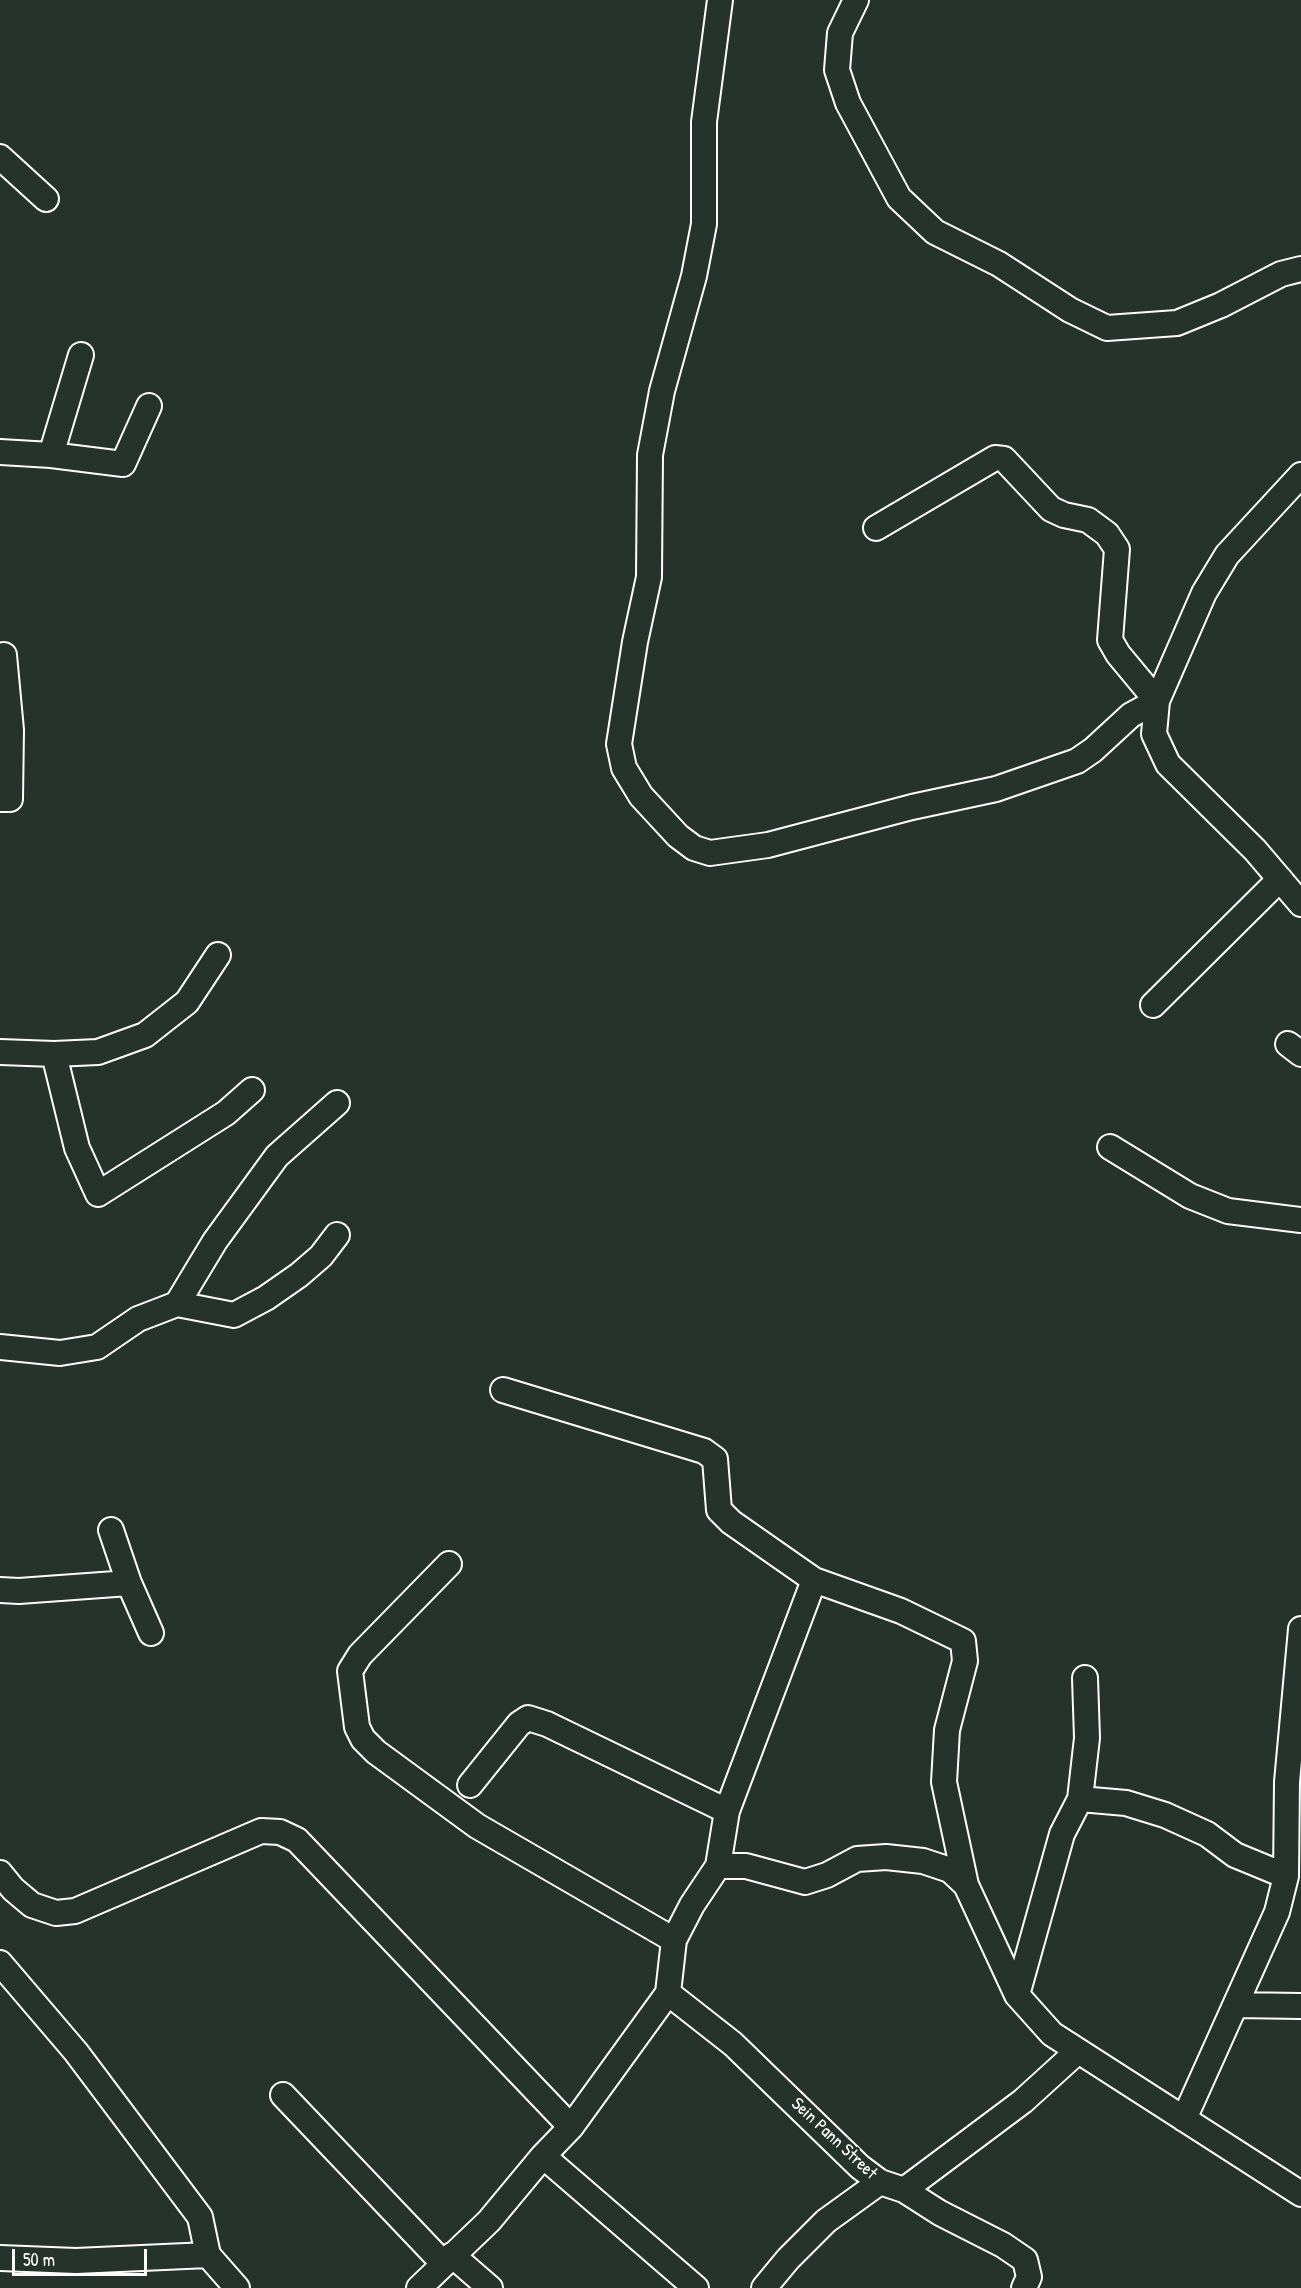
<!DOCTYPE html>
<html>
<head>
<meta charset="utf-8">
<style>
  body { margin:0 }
  #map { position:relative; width:1301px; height:2288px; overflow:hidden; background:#26332d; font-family:"Patrick Hand",sans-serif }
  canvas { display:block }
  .scale { position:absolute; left:12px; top:2249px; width:135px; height:27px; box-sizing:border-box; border:3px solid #fff; border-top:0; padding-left:8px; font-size:18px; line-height:21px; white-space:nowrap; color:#fff; -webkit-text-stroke:4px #26332d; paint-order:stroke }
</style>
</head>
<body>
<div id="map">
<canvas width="1301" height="2288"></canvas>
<div class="scale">50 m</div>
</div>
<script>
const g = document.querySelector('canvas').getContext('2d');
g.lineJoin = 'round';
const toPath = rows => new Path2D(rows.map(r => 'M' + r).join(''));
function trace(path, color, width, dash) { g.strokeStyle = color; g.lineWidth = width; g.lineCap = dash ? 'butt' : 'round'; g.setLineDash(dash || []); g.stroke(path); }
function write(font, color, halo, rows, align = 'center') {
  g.font = font + ' "Patrick Hand",sans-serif'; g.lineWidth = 5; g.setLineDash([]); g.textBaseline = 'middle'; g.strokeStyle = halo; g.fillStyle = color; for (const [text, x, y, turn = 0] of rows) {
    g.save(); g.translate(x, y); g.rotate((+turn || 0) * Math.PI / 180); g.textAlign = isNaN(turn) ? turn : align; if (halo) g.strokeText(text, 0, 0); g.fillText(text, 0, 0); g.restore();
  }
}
const minor = toPath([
  [720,0,704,122,704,224,694,276,662,391,650,455,649,577,635,642,619,744,624,768,641,796,678,836,694,848,710,853,768,845,912,807,996,789,1077,761,1093,750,1131,715,1157,701,1118,654,1110,640,1117,549,1107,534,1088,520,1064,515,1051,509,1004,459,995,458,876,528],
  [856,0,840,33,837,70,848,103,899,198,935,232,999,264,1070,310,1107,328,1177,323,1221,305,1281,274,1301,269],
  [0,157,46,199],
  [0,452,51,455,81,355],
  [51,455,123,464,149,406],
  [1301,475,1227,555,1204,593,1157,701,1154,734,1168,764,1255,850,1301,904],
  [0,799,10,799,11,730,4,655],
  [1153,1005,1280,879],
  [1288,1044,1301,1054],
  [0,1052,54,1054,77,1148,98,1194,226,1113,252,1090],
  [54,1054,98,1052,145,1035,187,1002,218,955],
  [1110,1147,1190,1196,1228,1211,1301,1220],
  [177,1304,215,1241,277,1156,337,1103],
  [0,1347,60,1353,97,1347,138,1319,177,1304,234,1315,266,1298,299,1275,321,1256,337,1235],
  [503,1390,704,1451,715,1459,719,1510,731,1522,814,1580,901,1611,963,1641,965,1661,947,1730,944,1782,966,1885],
  [111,1530,129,1583,151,1633],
  [449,1564,360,1655,350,1671,357,1727,363,1739,376,1752,477,1826,674,1940],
  [0,1590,19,1591,129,1583],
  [470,1785,519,1724,528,1718,547,1724,727,1811],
  [1080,1799,1126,1803,1165,1815,1207,1834,1235,1855,1286,1876],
  [718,1866,727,1811,814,1580],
  [0,1873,13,1889,32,1905,56,1913,75,1911,261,1831,280,1832,297,1840,571,2127],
  [0,1963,76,2052,200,2217,208,2255,237,2288],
  [668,1993,733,2044,860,2167,880,2182,904,2190,940,2213,1003,2245,1025,2260,1029,2277,1024,2288],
  [1017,1995,1062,1834,1080,1799,1087,1738,1085,1678],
  [1236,2005,1301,2006],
  [283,2095,443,2263],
  [1184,2119,1277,1912,1286,1876,1287,1782,1301,1629],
  [543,2156,696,2288],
  [904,2190,1023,2101,1078,2051],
  [452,2255,490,2288],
  [0,2258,76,2261,208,2255],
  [419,2288,489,2221,543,2156,571,2127,668,1993,674,1940,692,1905,718,1866,746,1866,805,1882,827,1875,857,1859,886,1857,923,1861,950,1870,966,1885,1017,1995,1052,2034,1301,2194],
  [764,2288,788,2259,826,2221,880,2182]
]);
const streetNames = [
  ["Sein Pann Street",834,2139,43]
];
trace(minor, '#fff', 28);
trace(minor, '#26332d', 24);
write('18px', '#fff', '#26332d', streetNames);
</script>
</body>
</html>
